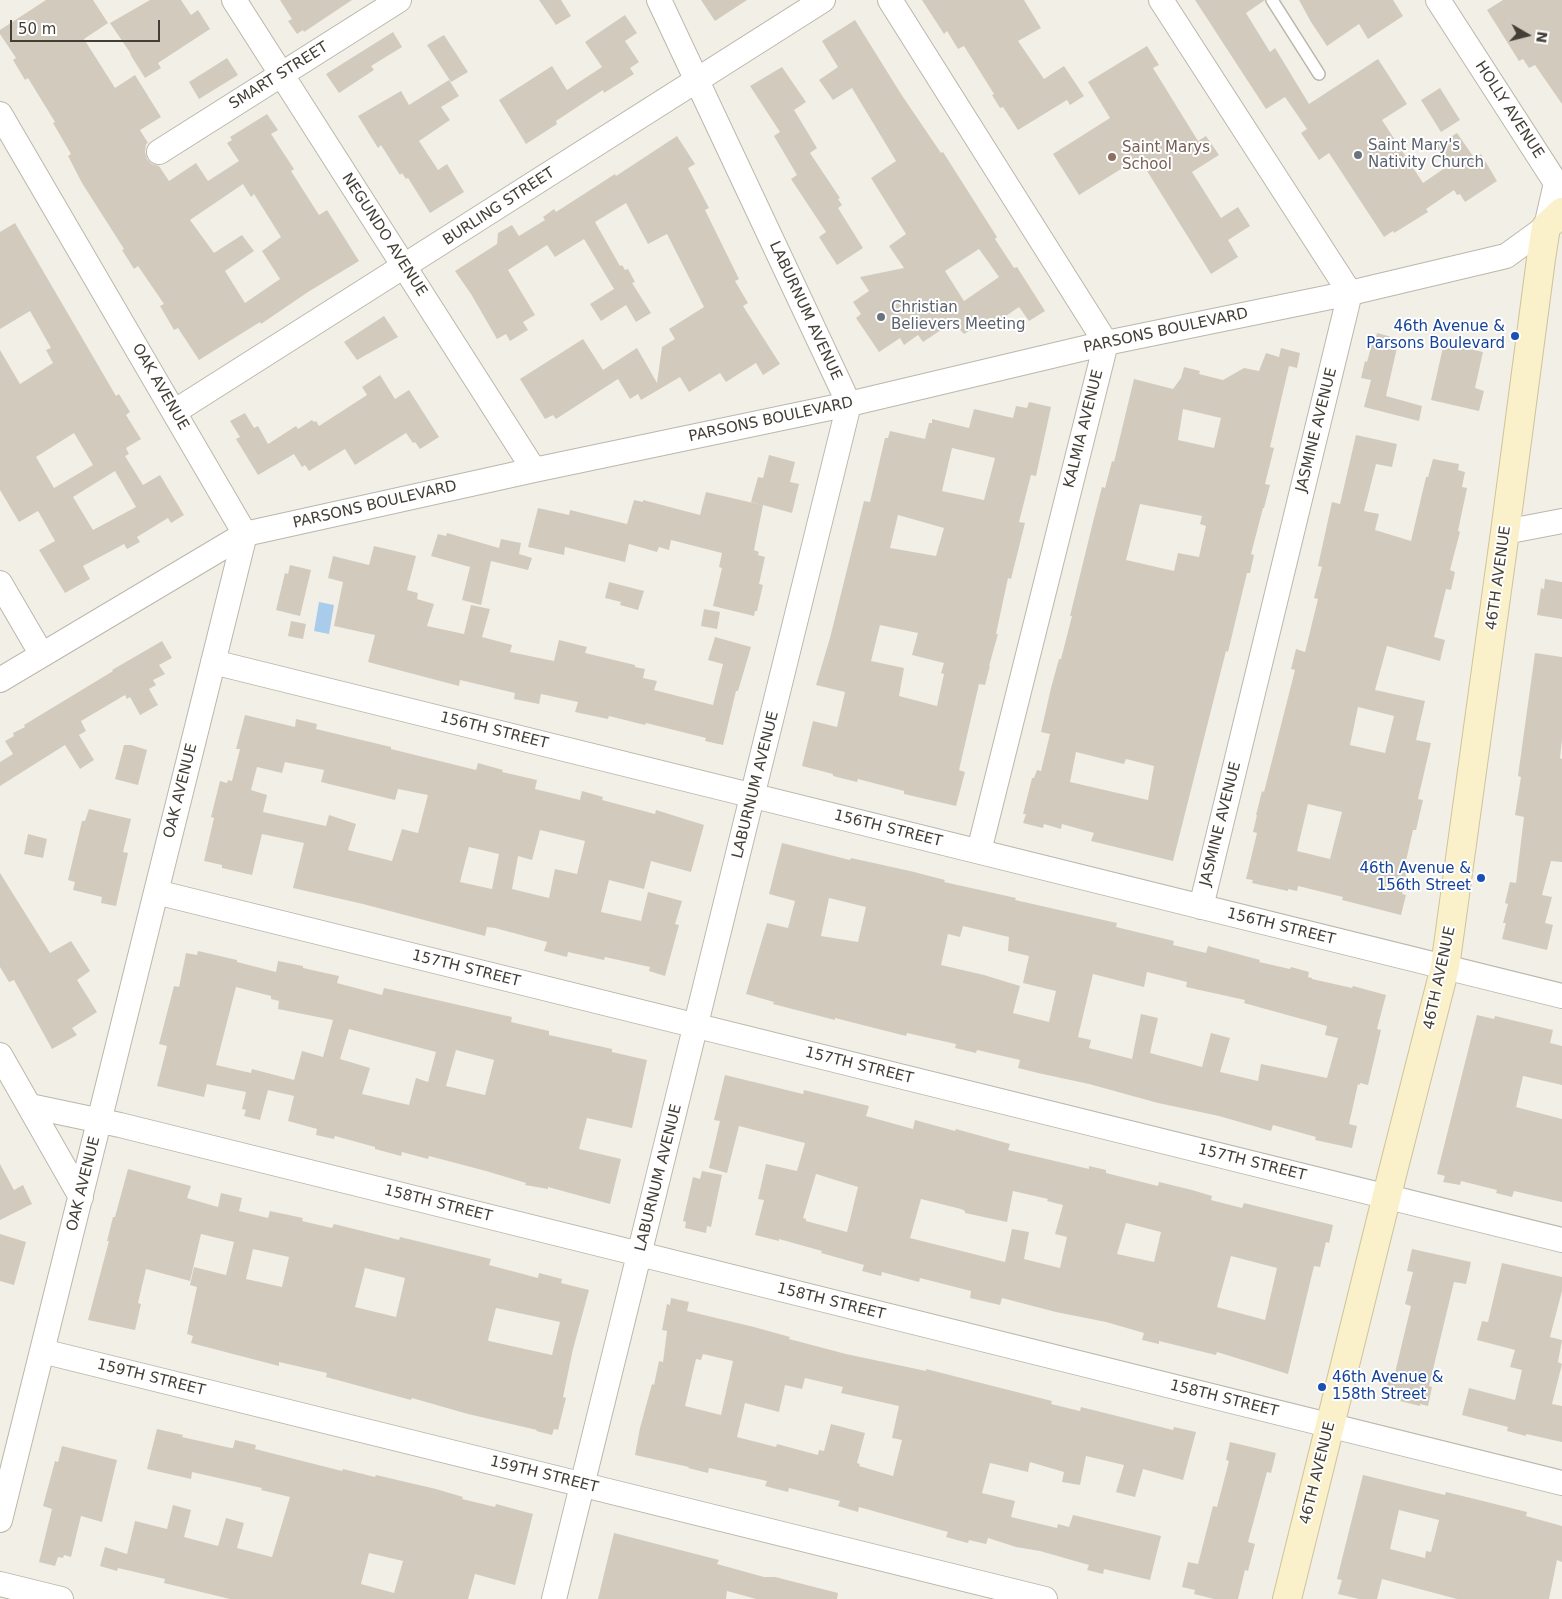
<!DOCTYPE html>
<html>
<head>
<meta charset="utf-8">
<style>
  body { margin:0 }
  #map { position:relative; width:1562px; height:1599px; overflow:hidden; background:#f2efe7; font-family:"DejaVu Sans",sans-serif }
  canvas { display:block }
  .north { position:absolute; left:1502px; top:10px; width:50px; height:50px; -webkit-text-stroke:4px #fff; paint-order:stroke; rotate:98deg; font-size:14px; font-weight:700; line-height:20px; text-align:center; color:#443f36 }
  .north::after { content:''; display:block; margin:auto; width:18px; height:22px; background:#443f36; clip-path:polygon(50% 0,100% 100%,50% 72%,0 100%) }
  .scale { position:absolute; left:10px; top:20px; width:150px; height:22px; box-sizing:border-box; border:2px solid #443f36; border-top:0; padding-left:6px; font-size:15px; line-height:18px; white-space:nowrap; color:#443f36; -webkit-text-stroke:4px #fff; paint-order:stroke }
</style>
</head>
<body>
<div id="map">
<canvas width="1562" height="1599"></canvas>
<div class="north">N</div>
<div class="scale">50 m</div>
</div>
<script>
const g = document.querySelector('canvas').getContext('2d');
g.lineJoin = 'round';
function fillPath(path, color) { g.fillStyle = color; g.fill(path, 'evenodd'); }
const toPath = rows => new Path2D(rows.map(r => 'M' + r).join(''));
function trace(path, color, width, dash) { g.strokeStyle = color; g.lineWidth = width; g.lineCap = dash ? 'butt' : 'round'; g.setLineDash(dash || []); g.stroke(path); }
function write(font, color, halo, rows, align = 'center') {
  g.font = font + ' "DejaVu Sans",sans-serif'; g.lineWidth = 4; g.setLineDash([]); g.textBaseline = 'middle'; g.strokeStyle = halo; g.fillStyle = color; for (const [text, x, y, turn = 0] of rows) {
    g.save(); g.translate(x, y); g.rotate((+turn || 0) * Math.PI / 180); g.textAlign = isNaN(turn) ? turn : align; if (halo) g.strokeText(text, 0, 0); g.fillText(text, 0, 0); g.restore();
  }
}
const water = toPath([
  [319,602,334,605,329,634,314,631]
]);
const building = toPath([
  [46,0,93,0,108,23,84,39,115,88,135,75,161,117,140,130,148,143,146,144,145,152,147,159,152,164,159,166,169,181,196,163,208,181,239,161,227,143,232,140,230,137,267,114,278,130,271,134,294,169,291,171,319,215,327,210,359,261,308,292,261,324,260,322,199,360,178,328,174,330,160,306,164,304,138,266,134,269,122,250,124,249,82,183,68,156,71,154,53,123,55,122,28,78,25,80,13,60,16,58,0,34,0,30],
  [243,184,251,197,254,194,281,237,262,251,280,279,245,303,225,271,254,251,242,235,214,253,190,220],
  [150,0,181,0,191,15,198,10,210,29,158,63,161,68,145,78,130,54,131,54,110,23],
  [280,0,352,0,304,32,303,30,297,34,288,21,292,19],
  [539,0,561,0,571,16,556,25],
  [701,0,747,0,715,21],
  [922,0,1024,0,1041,28,1018,41,1044,79,1064,66,1084,96,1070,105,1067,100,1018,130,1003,107,1000,108,992,95,994,94,964,46,958,49,947,31,944,34],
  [1195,0,1265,0,1246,13,1270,52,1275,48,1309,104,1378,59,1407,104,1382,120,1423,183,1449,165,1436,146,1457,133,1475,159,1481,154,1497,181,1465,202,1460,194,1457,195,1454,190,1426,209,1428,212,1394,233,1393,231,1384,237,1329,153,1319,160,1301,133,1307,129,1285,97,1266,109],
  [1299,0,1393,0,1403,16,1368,39,1359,24,1327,46,1311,22],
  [1503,0,1562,0,1562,104,1535,65,1529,68,1523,59,1519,61,1487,10],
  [625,15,637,33,625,41,639,62,630,68,634,74,604,93,603,90,556,121,557,124,526,144,499,100,552,66,567,90,602,67,585,42],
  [855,20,901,94,941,153,943,152,997,237,995,239,1014,268,1017,267,1045,311,1029,321,1019,307,993,325,989,318,964,334,953,322,923,342,918,335,904,345,900,338,879,352,856,318,861,314,853,302,869,291,860,277,904,268,889,246,906,234,871,178,896,161,852,88,833,100,819,80,838,67,822,41],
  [979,249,999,277,964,301,945,271],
  [393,32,402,47,371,66,374,70,339,93,326,74],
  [444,35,468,72,451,82,427,45],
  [1147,46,1159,65,1153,68,1198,141,1206,136,1219,155,1192,172,1221,218,1238,207,1250,226,1228,240,1238,257,1211,274,1139,158,1079,195,1053,154,1110,118,1088,82],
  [227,58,238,75,199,99,189,82],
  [782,67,806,102,794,110,817,148,810,153,840,198,838,199,842,205,838,208,863,248,837,265,819,237,826,232,791,179,797,175,774,136,780,132,750,86],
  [449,80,459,96,441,107,450,120,419,141,438,170,447,164,464,192,430,213,408,178,406,179,402,173,400,175,381,145,378,148,358,116,401,91,409,105],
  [1440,88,1460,120,1441,132,1421,100],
  [677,136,695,164,688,168,709,208,705,210,739,279,735,281,748,303,743,306,780,364,763,375,756,363,726,382,720,373,689,392,680,377,641,400,638,394,630,399,618,379,556,419,553,415,545,419,520,379,583,339,603,370,637,348,657,383,662,347,675,339,669,329,704,307,667,234,648,244,626,203,595,222,620,266,622,265,625,270,628,269,635,282,632,283,651,313,636,322,626,305,601,321,590,304,614,289,584,239,555,257,547,245,508,270,535,315,523,322,528,330,510,341,506,334,497,339,471,294,455,271,497,244,498,233,512,225,519,236,545,220,543,217,554,209,556,212,615,174,616,176],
  [15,223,116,396,119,394,130,412,126,415,141,439,126,448,129,454,125,456,143,485,160,475,184,515,171,523,168,518,137,537,140,542,127,549,124,544,83,566,90,579,65,593,39,550,55,541,38,511,19,522,0,490,0,350,20,384,53,363,46,350,51,348,30,311,0,329,0,232],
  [74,433,93,465,54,488,36,457],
  [115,471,136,507,93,530,73,497],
  [384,316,398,337,357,360,344,342],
  [1377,333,1399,339,1386,396,1422,406,1419,421,1364,407,1371,380,1361,378,1365,361,1367,362,1373,340,1375,341],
  [1444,343,1483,352,1475,388,1484,391,1479,411,1431,400],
  [1281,348,1300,353,1297,368,1289,366,1270,447,1274,448,1265,484,1270,485,1264,508,1263,508,1251,554,1254,555,1250,573,1247,573,1228,652,1226,651,1173,861,1091,841,1094,833,1062,824,1061,829,1044,824,1043,828,1023,823,1026,814,1023,814,1032,778,1034,778,1037,770,1041,771,1050,734,1041,732,1051,688,1059,659,1061,659,1072,616,1070,616,1093,522,1102,487,1105,488,1112,461,1114,462,1134,379,1173,389,1181,378,1184,367,1200,371,1199,374,1223,380,1244,368,1259,371,1266,353,1279,357],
  [1183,409,1221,418,1214,448,1178,440],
  [1140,504,1202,516,1200,524,1206,526,1199,557,1178,553,1174,571,1126,560],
  [1076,752,1124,764,1126,759,1154,766,1148,800,1070,782],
  [380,375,395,399,409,390,439,437,420,449,415,442,413,443,406,433,355,465,345,449,309,471,305,465,302,467,294,454,258,475,236,439,240,437,230,421,245,413,254,428,258,426,268,444,296,426,298,429,312,420,314,422,316,421,319,426,367,395,362,387],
  [1029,402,1051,407,1036,476,1031,475,1019,522,1025,523,1011,579,1008,578,996,634,998,634,989,666,990,666,985,685,979,684,959,770,965,772,956,806,904,794,904,791,858,779,857,782,833,776,833,774,802,766,813,721,837,727,845,692,816,685,830,638,864,501,870,502,885,438,888,438,890,431,925,439,929,423,932,423,932,419,969,428,974,409,1013,418,1016,406,1027,408],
  [952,448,995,458,984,500,942,491],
  [898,515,944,528,936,556,890,548],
  [880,625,918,633,912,655,944,663,941,673,944,674,937,706,899,696,904,668,871,661],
  [1356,435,1397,444,1392,467,1376,464,1364,511,1379,514,1375,530,1411,541,1426,477,1428,477,1433,459,1459,464,1458,470,1465,472,1462,487,1467,488,1458,531,1460,532,1450,570,1455,572,1451,590,1446,589,1434,637,1445,640,1440,661,1387,646,1375,690,1425,701,1416,740,1431,743,1418,799,1423,800,1416,830,1413,830,1406,861,1409,862,1402,894,1406,895,1401,915,1342,900,1343,897,1298,886,1297,891,1288,889,1288,891,1252,883,1253,880,1246,879,1257,833,1253,832,1257,815,1256,815,1262,791,1264,792,1295,670,1291,669,1296,649,1305,652,1318,599,1314,598,1322,567,1318,566,1332,502,1340,504],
  [1358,707,1394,716,1385,753,1350,745],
  [1308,804,1342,812,1330,859,1297,851],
  [769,455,795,462,790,482,799,484,792,513,763,505,754,550,759,552,758,555,765,557,759,584,763,585,757,611,755,611,754,616,713,606,722,568,719,567,722,553,671,540,669,550,659,547,657,552,629,544,625,562,565,547,564,555,528,547,538,508,569,515,570,510,627,524,634,500,643,502,643,500,700,515,706,492,762,505,751,502,758,477,763,478],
  [447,533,499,548,501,539,521,543,519,554,532,558,528,570,491,561,481,605,462,600,470,567,431,556,438,534,446,536],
  [374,546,416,556,407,590,418,593,417,599,434,604,427,626,464,634,471,605,490,609,482,637,512,645,510,652,554,661,559,640,587,647,585,653,635,665,635,667,645,669,643,678,657,681,654,690,713,705,723,664,708,660,715,637,751,647,738,691,736,691,723,745,705,741,706,738,646,723,645,725,609,716,608,719,575,712,578,702,541,694,539,704,514,699,515,693,460,680,459,686,368,662,375,635,334,626,343,582,328,578,333,556,369,565],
  [290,565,311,570,300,616,276,610,285,573,288,574],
  [1545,579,1562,582,1562,619,1537,615,1541,588,1544,589],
  [609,582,644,591,638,610,620,605,621,602,605,598],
  [704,609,720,612,717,629,701,626],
  [291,621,306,624,303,639,288,636],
  [162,641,172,658,159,665,165,674,153,680,156,685,149,689,158,705,140,715,130,697,127,699,125,695,81,721,86,731,79,735,94,760,80,769,65,745,0,786,0,762,13,754,5,741,14,736,13,733,25,727,24,725,113,671,112,670],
  [1535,653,1562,657,1562,740,1560,758,1562,759,1562,862,1551,861,1542,895,1552,897,1545,923,1553,925,1547,950,1502,939,1506,923,1503,923,1508,904,1505,903,1510,882,1516,883,1524,817,1515,815,1521,777,1518,776],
  [245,715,295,727,296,719,317,724,316,729,391,747,391,749,476,770,478,763,503,770,502,772,537,780,535,789,580,800,582,791,603,797,602,800,655,814,656,810,704,825,691,872,651,861,644,889,609,880,601,912,641,921,648,892,682,901,675,924,679,925,665,976,649,971,650,967,605,957,604,960,568,952,567,957,544,951,547,942,495,928,487,927,485,936,363,904,293,888,304,843,262,834,252,875,222,868,222,865,204,861,214,818,211,817,220,781,227,783,228,780,232,781,240,749,236,749],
  [285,762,324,770,321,782,395,800,398,789,428,795,418,833,402,829,392,861,348,850,356,824,329,815,326,826,263,812,267,795,251,790,257,767,282,773],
  [540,830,585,841,577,874,555,869,549,898,512,889,518,856,532,860],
  [469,847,499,854,492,889,460,882],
  [124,745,131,745,147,750,138,785,115,779],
  [89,809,131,819,123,852,128,853,116,906,101,903,102,897,73,890,75,882,68,880,82,821,85,821],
  [28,834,47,839,43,858,24,854],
  [782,843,850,860,851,858,910,871,945,880,944,882,1016,898,1015,900,1117,923,1116,927,1174,941,1173,945,1206,953,1208,946,1260,960,1259,962,1290,969,1291,967,1309,972,1308,977,1312,978,1312,979,1352,988,1353,986,1386,995,1377,1029,1381,1030,1368,1085,1360,1083,1360,1085,1358,1084,1349,1124,1357,1126,1352,1148,1315,1140,1316,1137,1273,1125,1271,1131,1219,1116,1158,1103,1089,1084,1038,1073,1018,1068,1020,1060,977,1050,976,1053,955,1048,956,1044,907,1033,906,1036,835,1018,835,1020,773,1004,774,1002,746,994,767,923,788,928,795,901,769,894],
  [829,898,866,907,858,942,821,936],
  [963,926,1009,937,1008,951,1029,956,1023,983,1056,991,1049,1022,1013,1013,1020,986,984,975,941,965,948,934,960,937],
  [1147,972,1187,982,1186,987,1245,1000,1244,1003,1327,1026,1325,1035,1338,1038,1327,1078,1261,1064,1258,1081,1220,1072,1230,1038,1211,1033,1202,1067,1150,1053,1158,1018,1141,1014,1132,1059,1089,1048,1091,1040,1078,1037,1093,974,1144,987],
  [0,873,50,953,71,941,90,971,77,980,97,1012,72,1028,77,1035,52,1049,14,980,9,982,0,967],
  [198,951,237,960,237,962,276,972,278,961,303,966,303,968,339,976,337,983,382,995,384,988,494,1013,512,1017,511,1022,549,1031,549,1035,612,1049,612,1052,647,1060,632,1128,587,1118,579,1149,621,1159,610,1204,548,1187,548,1189,525,1185,526,1183,486,1171,429,1156,428,1159,402,1152,401,1156,375,1149,375,1147,335,1136,334,1139,316,1135,317,1129,288,1121,294,1096,268,1090,260,1120,244,1116,246,1110,242,1109,246,1092,207,1084,204,1097,157,1086,167,1046,159,1044,174,986,179,987,186,953,197,955],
  [236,987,271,996,271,999,279,1001,278,1009,333,1020,323,1057,302,1051,294,1080,252,1069,251,1073,216,1065],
  [349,1029,436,1052,428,1082,416,1078,409,1105,362,1094,370,1068,340,1059],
  [456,1050,494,1060,485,1095,446,1086],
  [1477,1015,1494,1019,1495,1016,1553,1030,1550,1043,1562,1046,1562,1085,1523,1076,1516,1107,1562,1119,1562,1202,1514,1191,1512,1197,1496,1193,1497,1190,1461,1181,1460,1185,1443,1182,1445,1176,1437,1174],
  [725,1075,803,1094,804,1090,869,1106,866,1116,913,1129,915,1120,955,1131,956,1129,1010,1144,1008,1150,1089,1169,1089,1166,1106,1170,1106,1173,1158,1186,1159,1182,1192,1190,1212,1196,1211,1200,1242,1208,1244,1203,1333,1225,1329,1243,1326,1242,1320,1267,1314,1266,1288,1374,1217,1352,1216,1355,1159,1341,1159,1344,1142,1340,1144,1333,1106,1322,1056,1312,1002,1298,1000,1305,970,1298,971,1291,920,1278,919,1282,882,1272,881,1276,862,1271,864,1265,821,1253,822,1251,779,1239,779,1241,755,1235,764,1200,758,1199,766,1164,797,1171,805,1143,739,1126,727,1173,709,1168,720,1121,714,1120],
  [816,1174,858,1187,847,1232,806,1221,806,1219,803,1218],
  [1013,1191,1048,1199,1047,1201,1063,1205,1055,1234,1067,1237,1060,1268,1024,1259,1029,1232,1012,1229,1005,1262,910,1238,921,1199,961,1209,965,1211,965,1213,1007,1222],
  [1126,1223,1161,1232,1154,1262,1117,1254],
  [1231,1256,1277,1268,1265,1320,1217,1307],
  [0,1164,14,1190,23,1185,32,1204,0,1220],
  [128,1169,191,1186,187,1198,218,1207,221,1193,242,1198,239,1211,268,1218,270,1211,303,1218,302,1221,332,1228,334,1224,399,1240,400,1237,491,1259,489,1265,538,1278,539,1273,562,1279,561,1283,589,1290,573,1349,563,1397,566,1398,558,1430,554,1429,552,1435,536,1431,537,1430,468,1414,412,1398,411,1400,326,1377,327,1373,279,1362,279,1366,191,1343,193,1336,187,1334,197,1287,190,1285,194,1267,226,1275,234,1242,201,1234,190,1281,146,1269,138,1303,141,1304,135,1330,88,1320,109,1241,107,1241,113,1217,115,1217],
  [253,1249,289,1257,282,1287,246,1279],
  [365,1268,405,1278,396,1317,355,1307],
  [496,1308,560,1322,552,1355,489,1341,488,1340],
  [702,1171,722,1175,711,1227,707,1226,706,1233,685,1228,686,1222,683,1221,693,1177,700,1179],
  [0,1234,26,1242,14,1285,0,1281],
  [1412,1249,1471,1262,1466,1284,1454,1282,1429,1386,1432,1387,1428,1406,1420,1404,1420,1406,1384,1397,1389,1376,1394,1377,1411,1306,1405,1304,1413,1272,1407,1271],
  [1502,1263,1562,1277,1562,1291,1550,1337,1562,1340,1558,1362,1562,1364,1552,1404,1562,1406,1562,1442,1526,1434,1526,1436,1507,1431,1508,1427,1462,1415,1469,1388,1515,1400,1522,1370,1510,1367,1515,1350,1477,1340,1482,1321,1488,1322],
  [671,1298,689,1302,687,1311,754,1327,790,1337,789,1339,846,1354,926,1371,926,1369,1052,1401,1051,1404,1080,1411,1081,1407,1173,1430,1174,1427,1196,1432,1183,1480,1143,1469,1135,1497,1116,1492,1124,1465,1086,1456,1080,1485,1062,1482,1064,1472,1030,1462,1028,1472,990,1463,982,1493,1015,1501,1011,1517,1057,1528,1058,1524,1069,1527,1073,1515,1161,1536,1150,1580,1104,1569,1103,1574,1087,1570,1089,1565,1040,1551,1016,1547,988,1538,986,1544,969,1540,968,1543,946,1537,948,1532,859,1507,858,1512,838,1506,840,1501,789,1488,788,1492,765,1486,767,1481,709,1468,708,1473,688,1468,689,1467,635,1455,640,1428,652,1384,654,1385,659,1361,663,1362,667,1331,662,1330,667,1304,670,1305],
  [703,1354,733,1361,721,1415,685,1406,696,1359,701,1360],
  [805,1378,843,1387,841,1393,899,1406,892,1438,902,1440,893,1476,859,1466,860,1464,857,1463,865,1433,831,1424,824,1451,819,1450,818,1455,777,1444,776,1447,737,1437,745,1403,779,1412,785,1385,802,1389],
  [157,1429,183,1435,182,1437,231,1448,233,1448,235,1440,256,1445,255,1449,342,1471,343,1469,375,1477,376,1475,436,1489,463,1497,462,1499,495,1507,496,1504,533,1514,515,1585,475,1574,468,1599,230,1599,164,1583,165,1579,118,1568,117,1571,100,1566,105,1547,127,1554,135,1521,167,1529,173,1505,191,1510,184,1537,218,1546,226,1518,244,1523,237,1548,272,1557,290,1497,261,1490,262,1488,192,1472,191,1479,147,1469],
  [369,1553,403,1561,394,1593,361,1584],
  [1230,1442,1276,1453,1271,1473,1267,1472,1248,1542,1255,1544,1248,1571,1245,1570,1238,1599,1214,1599,1194,1594,1195,1590,1182,1587,1188,1562,1198,1564,1213,1506,1217,1507,1229,1461,1226,1460],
  [62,1446,117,1460,102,1522,81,1516,71,1557,64,1555,63,1558,58,1557,55,1566,39,1562,52,1509,43,1506,55,1461,58,1462],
  [1363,1475,1445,1495,1446,1492,1483,1501,1527,1512,1526,1516,1562,1526,1562,1562,1557,1560,1549,1599,1457,1599,1382,1579,1377,1599,1359,1599,1338,1594,1342,1580,1337,1579],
  [1399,1510,1439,1520,1431,1552,1426,1551,1425,1558,1390,1549],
  [614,1533,719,1560,717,1564,764,1577,775,1577,838,1593,837,1599,756,1599,727,1591,726,1599,598,1599]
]);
const lane = toPath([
  [1272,0,1319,74]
]);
const street = toPath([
  [234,0,534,470],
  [890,0,1106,343,979,851],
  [1161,0,1350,293,1201,907],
  [0,114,245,534,0,1520],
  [159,152,399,0],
  [174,412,823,0],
  [1505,532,1562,521],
  [0,583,42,655],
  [213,662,1562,996],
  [0,680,245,534,534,470,849,404,1106,343,1350,293,1506,256,1546,227,1556,183,1438,0],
  [156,892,1562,1240],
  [0,1055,81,1197],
  [30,1106,120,1125,1562,1483],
  [42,1351,1045,1599],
  [0,1584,61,1599],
  [554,1599,849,404,659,0]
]);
const secondary = toPath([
  [1287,1599,1392,1175,1445,967,1505,532,1541,259,1546,227,1562,212]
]);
const markers = [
  [1358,155,5,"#6b7280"],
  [1112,157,5,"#8d6e63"],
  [881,317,5,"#6b7280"],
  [1515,336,5,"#1a4fb4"],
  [1481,878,5,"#1a4fb4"],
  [1322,1387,5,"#1a4fb4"]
];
const streetNames = [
  ["SMART STREET",279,76,-32],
  ["HOLLY AVENUE",1509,110,57],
  ["BURLING STREET",499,207,-33],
  ["NEGUNDO AVENUE",384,235,57],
  ["LABURNUM AVENUE",805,311,65],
  ["PARSONS BOULEVARD",1166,331,-12],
  ["OAK AVENUE",160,387,60],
  ["PARSONS BOULEVARD",771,420,-12],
  ["KALMIA AVENUE",1084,429,-76],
  ["JASMINE AVENUE",1317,430,-76],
  ["PARSONS BOULEVARD",375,505,-13],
  ["46TH AVENUE",1499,578,-82],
  ["156TH STREET",494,731,14],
  ["LABURNUM AVENUE",756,785,-76],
  ["OAK AVENUE",181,791,-76],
  ["JASMINE AVENUE",1221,824,-76],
  ["156TH STREET",888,829,14],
  ["156TH STREET",1281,927,14],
  ["157TH STREET",466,969,14],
  ["46TH AVENUE",1440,978,-78],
  ["157TH STREET",859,1066,14],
  ["157TH STREET",1252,1163,14],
  ["LABURNUM AVENUE",659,1178,-76],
  ["OAK AVENUE",84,1184,-76],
  ["158TH STREET",438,1204,14],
  ["158TH STREET",831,1302,14],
  ["159TH STREET",151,1378,14],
  ["158TH STREET",1224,1399,14],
  ["46TH AVENUE",1318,1473,-76],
  ["159TH STREET",544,1475,14]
];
const worshipNames = [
  ["Saint Mary's",1368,146],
  ["Nativity Church",1368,163],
  ["Christian",891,308],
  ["Believers Meeting",891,325]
];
const educationNames = [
  ["Saint Marys",1122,148],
  ["School",1122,165]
];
const transitNames = [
  ["46th Avenue &",1505,327],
  ["Parsons Boulevard",1505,344],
  ["46th Avenue &",1471,869],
  ["156th Street",1471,886],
  ["46th Avenue &",1332,1378,"left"],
  ["158th Street",1332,1395,"left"]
];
fillPath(water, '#a8cce9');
fillPath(building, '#d2cbbd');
trace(lane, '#bcb7aa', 14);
trace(street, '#bcb7aa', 26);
trace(secondary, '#cec39a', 30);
trace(lane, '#fff', 11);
trace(street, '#fff', 24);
trace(secondary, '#faf0c9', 28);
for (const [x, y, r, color] of markers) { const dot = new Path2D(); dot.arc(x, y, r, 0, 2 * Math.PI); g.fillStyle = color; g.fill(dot); trace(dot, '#fff', 2); }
write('15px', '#443f36', '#fff', streetNames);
write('15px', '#5b616d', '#fff', worshipNames, 'left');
write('15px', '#785e54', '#fff', educationNames, 'left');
write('15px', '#164399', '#fff', transitNames, 'right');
</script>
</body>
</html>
